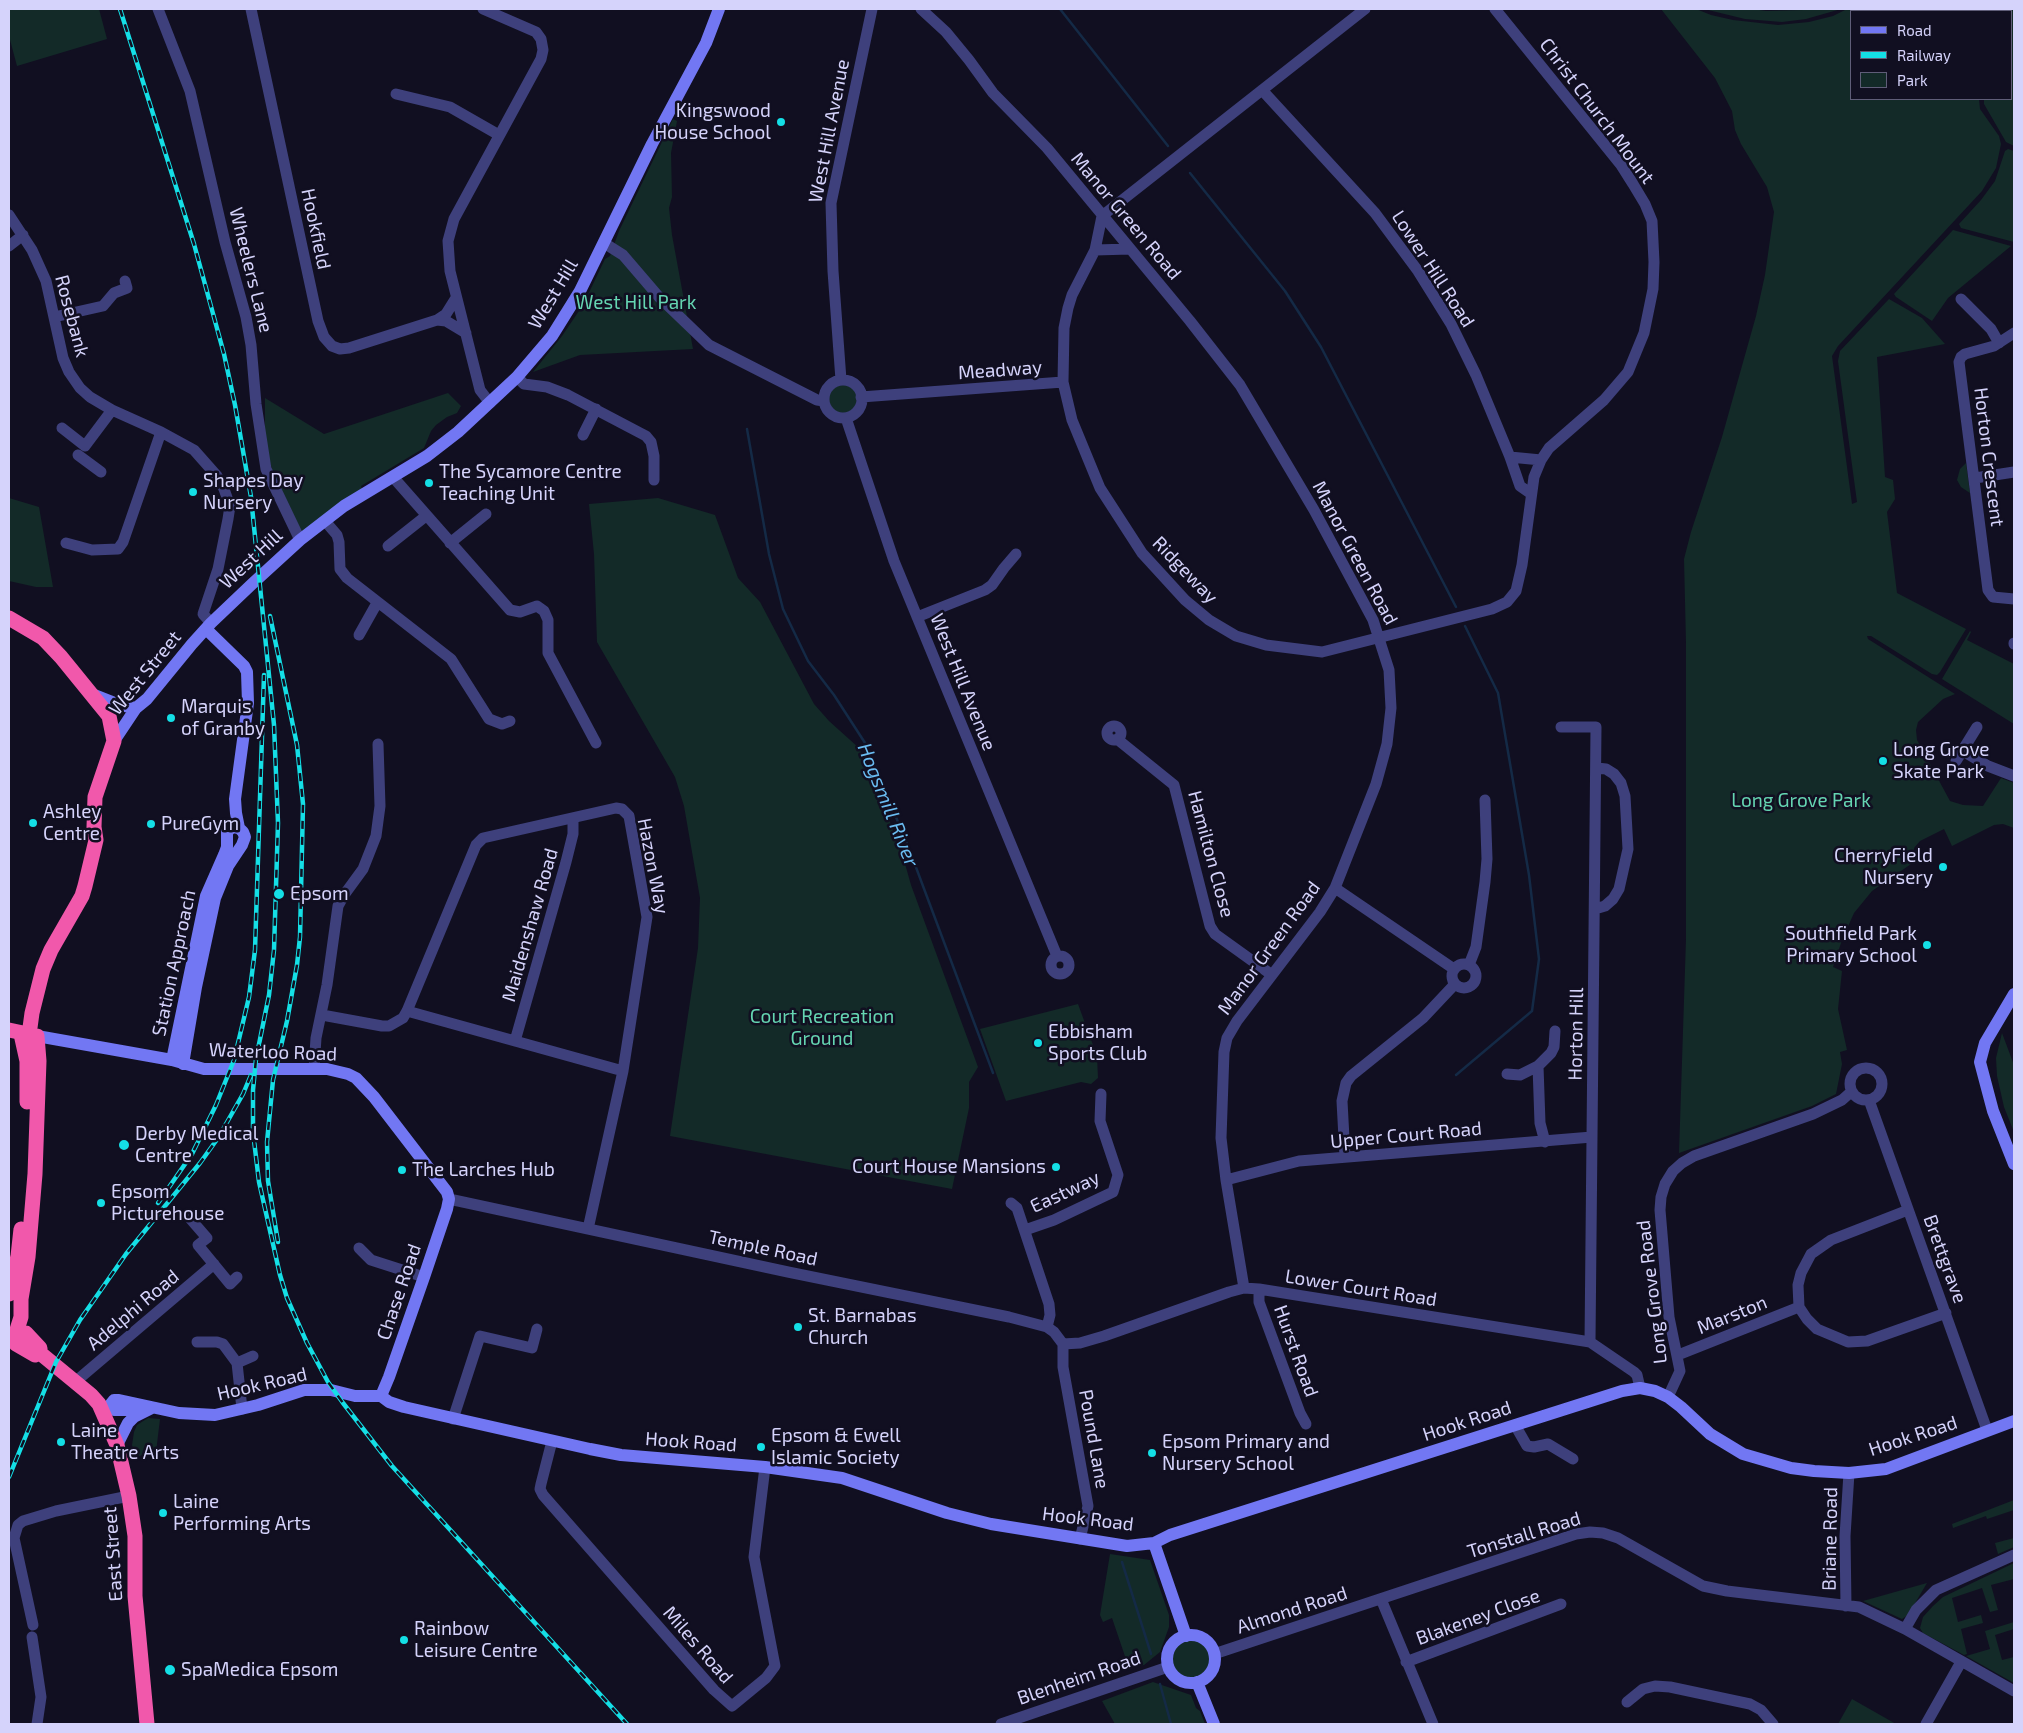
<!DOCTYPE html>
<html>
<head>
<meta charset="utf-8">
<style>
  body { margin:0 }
  #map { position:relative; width:2023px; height:1733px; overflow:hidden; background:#110f21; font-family:"Exo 2",sans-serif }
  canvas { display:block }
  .frame { position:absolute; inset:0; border:10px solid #d5d3fb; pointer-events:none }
  .legend { position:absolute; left:1850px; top:10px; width:162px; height:90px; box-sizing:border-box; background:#110f21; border:1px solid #5f5d78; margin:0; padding:6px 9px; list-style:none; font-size:15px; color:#d5d3fb }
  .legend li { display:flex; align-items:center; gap:10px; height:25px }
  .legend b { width:25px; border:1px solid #5f5d78 }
</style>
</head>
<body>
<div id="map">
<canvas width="2023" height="1733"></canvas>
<div class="frame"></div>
<ul class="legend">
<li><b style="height:6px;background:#7277f3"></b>Road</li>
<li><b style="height:6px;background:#14dfe6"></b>Railway</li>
<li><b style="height:14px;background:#132a28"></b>Park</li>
</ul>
</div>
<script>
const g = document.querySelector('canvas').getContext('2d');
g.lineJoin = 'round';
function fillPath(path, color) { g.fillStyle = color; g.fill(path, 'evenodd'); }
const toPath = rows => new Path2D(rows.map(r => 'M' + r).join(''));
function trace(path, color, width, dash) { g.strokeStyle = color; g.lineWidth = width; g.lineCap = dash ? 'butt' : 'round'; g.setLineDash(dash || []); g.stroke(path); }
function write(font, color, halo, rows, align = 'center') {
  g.font = font + ' "Exo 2",sans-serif'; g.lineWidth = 5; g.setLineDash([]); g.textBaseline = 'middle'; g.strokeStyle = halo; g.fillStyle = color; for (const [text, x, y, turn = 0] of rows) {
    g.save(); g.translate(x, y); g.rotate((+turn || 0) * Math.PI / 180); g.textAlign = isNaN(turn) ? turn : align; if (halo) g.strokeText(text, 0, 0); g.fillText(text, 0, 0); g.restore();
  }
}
const green = toPath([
  [9,9,99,9,107,39,17,66,9,36],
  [1661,9,1696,9,1711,15,1733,20,1778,25,1809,22,1833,16,1847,9,1989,10,1990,11,1852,11,1852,99,1979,99,1980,109,1999,136,2001,144,1996,168,1982,191,1838,346,1832,356,1852,504,1857,502,1838,361,1840,351,1889,299,1922,318,1945,344,1877,357,1885,477,1893,480,1895,499,1887,512,1897,593,1966,629,1940,672,1937,675,1932,674,1871,636,1867,636,1868,639,1955,694,1943,699,1918,722,1916,730,1917,740,1950,801,1963,805,1983,806,2001,778,2014,783,2014,828,2003,824,1994,825,1952,846,1944,829,1920,841,1914,848,1914,862,1872,891,1854,913,1842,940,1833,967,1842,971,1838,1009,1847,1050,1840,1052,1842,1064,1836,1094,1812,1106,1679,1153,1686,939,1686,643,1684,559,1691,532,1722,437,1756,316,1765,275,1774,212,1767,187,1741,144,1735,130,1732,111,1715,78],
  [1704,9,1752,9,1766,11,1841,9,1806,19,1782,22,1745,19],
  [1994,9,2014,9,2014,146,2006,142,1984,104,1984,99,2012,99,2012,11,1995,11],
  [673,119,677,121,671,153,672,197,669,208,672,235,693,349,580,355,533,372,562,336,583,305,605,259,610,256,619,231],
  [2008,149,2014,151,2014,242,1961,228,1959,224,1981,200,1995,181,2005,151],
  [1953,230,2011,246,1948,298,1932,321,1896,297,1894,294],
  '829 399a14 14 0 1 1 28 0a14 14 0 1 1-28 0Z',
  [448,393,461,406,457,413,447,417,436,425,431,431,424,448,361,486,362,489,301,533,279,491,265,447,265,398,324,434],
  [1966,463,1970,493,1961,487,1957,480,1960,469],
  [9,498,39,507,53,587,36,587,9,581],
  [658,498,715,515,738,578,760,602,814,704,829,721,859,748,900,846,911,885,978,1067,969,1082,969,1108,952,1189,670,1136,698,948,700,898,684,806,675,777,597,642,594,554,589,504],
  [1970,631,1971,632,1967,640,2014,664,2014,724,1942,679],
  [1078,1004,1097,1056,1098,1078,1091,1084,1081,1082,1006,1101,980,1029],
  [2002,1033,2014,1065,2014,1132,2004,1107,1997,1076,1996,1058],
  [148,1418,160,1419,156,1452,135,1457,132,1445,134,1432,137,1425],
  [2014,1500,2014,1510,1987,1519,1986,1516,1953,1528,1952,1524],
  [2014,1538,2014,1547,1998,1554,1995,1543],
  [1110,1554,1150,1560,1169,1615,1169,1627,1160,1652,1144,1665,1129,1668,1112,1618,1103,1622,1100,1615],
  [2014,1563,2014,1579,1991,1585,1998,1610,1990,1612,1982,1588,1952,1598,1958,1622,1981,1615,1983,1623,1961,1629,1967,1654,1964,1655,1923,1633,1920,1628,1923,1617,1933,1606,1943,1597],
  [1927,1583,1908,1615,1902,1619,1863,1601],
  [2014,1622,2014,1629,1995,1635,2002,1660,2014,1657,2014,1683,1966,1656,1990,1649,1985,1631],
  '1170 1658a20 20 0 1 1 40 0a20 20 0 1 1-40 0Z',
  [1153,1682,1191,1695,1196,1708,1200,1711,1205,1724,1115,1724,1102,1701],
  [1852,1699,1896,1724,1838,1724]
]);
const stream = toPath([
  [1060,9,1168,146],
  [1190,173,1285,291,1321,347,1456,607],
  [747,429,769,554,783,609,808,661,834,695,867,746,911,854,993,1073],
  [1456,1075,1532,1011,1539,959,1529,875,1498,693,1465,626],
  [1122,1562,1151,1654],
  [1160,1684,1171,1724]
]);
const street = toPath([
  [158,9,190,91,225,242,246,317,251,345,256,404,266,469,300,540],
  [251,9,318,321,324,337,332,346,340,349,349,348,437,320,446,321,466,333],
  [483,9,536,32,541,39,543,50,541,59,454,219,448,241,450,271,480,390,490,403],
  [921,9,946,32,969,60,993,93,1047,148,1190,321,1240,385,1314,510,1373,620,1389,670,1391,708,1387,744,1376,784,1335,888,1320,912,1237,1021,1227,1038,1224,1052,1221,1138,1226,1180,1244,1288],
  [1262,90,1375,213,1418,271,1451,324,1476,375,1510,457,1520,486,1530,493],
  [396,94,450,107,499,135],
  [9,215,32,250,46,281,63,358,69,372,80,388,90,397,112,410,161,432,194,450,217,476,224,489,230,506,228,519,218,569,203,614,211,623],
  [1102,216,1095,250,1072,295,1068,308,1064,328,1063,382,1072,420,1100,488,1142,553,1185,600,1209,620,1236,636,1266,645,1322,652,1492,609,1507,602,1516,591,1522,565,1534,477,1541,460,1549,448,1604,400,1628,372,1644,333,1653,289,1654,262,1652,221,1645,204,1633,184,1621,165,1495,9],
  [1102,216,1365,9],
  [604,243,623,255,659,297,709,345,817,400,824,401],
  [9,246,23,235],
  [1095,250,1130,249],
  [1961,299,1991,329,1999,343],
  [54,317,103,306,114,293,127,288,125,281],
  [437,320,446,314,456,298],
  [2014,333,1994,346,1965,354,1961,357,1959,362,1988,590,1993,597,2014,599],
  [517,377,524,384,547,387,568,395,646,436,651,442,654,456,654,480],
  [841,380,833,271,831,203,872,9],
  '824 399a19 19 0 1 1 38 0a19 19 0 1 1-38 0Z',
  [861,397,1063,382],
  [846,418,894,561,1057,956],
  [62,428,85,446,112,410],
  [583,435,596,409],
  [78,455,101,472],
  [1510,457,1541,460],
  [393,477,510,610,520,612,537,606,544,611,548,620,548,653,596,743],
  [1975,478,2014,472],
  [325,521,337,535,339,542,340,569,347,578,451,659,489,719,502,724,510,721],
  [66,543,92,550,118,549,123,542,161,432],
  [450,543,486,514],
  [388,546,426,516],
  [917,617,985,590,992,585,1004,568,1016,554],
  [359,635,377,603],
  [2014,644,2014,643],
  '1107 733a7 7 0 1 1 14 0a7 7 0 1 1-14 0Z',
  [1561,727,1596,727,1590,1342],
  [1117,739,1174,785,1210,926,1215,934,1272,975],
  [1963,751,1988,766,2014,776],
  [1956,761,1977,727],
  [1335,888,1454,969],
  [1595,909,1605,906,1613,899,1619,889,1628,849,1625,796,1621,783,1614,774,1606,769,1597,768],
  '1051 965a9 9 0 1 1 18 0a9 9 0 1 1-18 0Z',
  '1452 976a12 12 0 1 1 24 0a12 12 0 1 1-24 0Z',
  [1469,965,1476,947,1485,882,1487,859,1485,800],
  [407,1011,623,1071],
  [322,1015,382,1026,389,1026,403,1018,407,1011,476,845,483,838,616,808,622,809,629,816,647,917,623,1071,588,1229],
  [515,1041,566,862,573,834,573,818],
  [1538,1066,1540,1123,1545,1142],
  '1850 1084a16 16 0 1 1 32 0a16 16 0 1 1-32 0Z',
  [314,1069,316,1038,327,985,338,906,344,895,363,869,376,836,380,806,378,744],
  [1507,1074,1520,1075,1538,1066,1551,1053,1554,1047,1555,1031],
  [1869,1100,1987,1430],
  [1345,1157,1342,1101,1346,1083,1351,1076,1423,1018,1455,984],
  [1226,1180,1299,1161,1592,1137],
  [449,1199,788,1272,1009,1317,1047,1327,1054,1332,1063,1344,1063,1367,1088,1506,1080,1539],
  [1011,1203,1017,1208,1049,1304,1050,1315,1047,1327],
  [1908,1210,1831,1240,1811,1254,1801,1273,1798,1285,1799,1307,1807,1319,1817,1329,1848,1342,1867,1341,1946,1313],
  [187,1215,207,1238,198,1245,230,1284,237,1277],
  [1025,1230,1054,1220,1113,1192,1118,1175,1100,1121,1101,1094],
  [359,1248,371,1260,424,1277],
  [1259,1289,1259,1302,1300,1413,1306,1424],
  [197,1342,217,1342,223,1344,237,1363,242,1409],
  [1063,1344,1080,1343,1104,1336,1229,1292,1244,1288,1259,1289,1590,1342,1634,1372,1637,1375,1640,1388],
  [1678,1355,1799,1307],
  [237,1363,253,1356],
  [75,1382,214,1264],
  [1668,1397,1680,1371,1669,1317,1660,1210,1661,1197,1665,1184,1673,1171,1682,1163,1694,1156,1813,1114,1842,1100,1851,1092],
  [453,1419,480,1336,532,1348,537,1329],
  [1515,1425,1527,1446,1534,1447,1548,1444,1573,1459],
  [552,1441,541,1484,540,1489,543,1495,714,1690,732,1706,766,1678,775,1666,754,1557,765,1467],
  [1381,1599,1433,1724],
  [1846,1606,1845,1536,1849,1473],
  [33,1625,14,1538,18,1525,23,1521,56,1511,129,1496],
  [1905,1629,1916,1610,1936,1590,2014,1555],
  [32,1637,41,1697,37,1724],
  [1214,1654,1576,1534,1590,1532,1603,1533,1618,1538,1703,1586,1727,1591,1859,1607,1905,1629,2014,1691],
  [1406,1662,1561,1604],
  [1627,1702,1643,1689,1655,1686,1670,1687,1750,1704,1761,1710,1773,1724],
  [1001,1724,1168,1667],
  [1926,1724,1961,1662]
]);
const secondary = toPath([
  [92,694,120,705,136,708],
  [114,741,136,708,147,699,192,644,211,623,252,584,300,540,344,506,427,456,458,432,517,377,552,336,580,291,652,144,706,43,719,9],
  [2014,994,1985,1043,1980,1062,1993,1111,2014,1164],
  [37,1036,172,1060,204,1069,327,1069,348,1074,356,1078,374,1097,447,1192,449,1199,447,1209,424,1277,389,1377,381,1396],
  [172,1060,206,896,224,855,227,847,227,832,232,827,239,828],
  [183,1064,196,987,215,898,228,866,242,845,245,837,243,832,239,828,236,813,235,799,248,703,247,672,244,666,206,629],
  [110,1405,114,1400,119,1400,179,1413,215,1415,258,1405,304,1390,331,1390,355,1396,381,1396,389,1402,404,1407,590,1449,621,1455,765,1467,842,1478,947,1513,991,1524,1127,1546,1154,1543,1170,1535,1622,1391,1640,1388,1655,1391,1668,1397,1681,1407,1710,1434,1743,1454,1791,1468,1814,1471,1849,1473,1886,1469,2014,1421],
  [110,1405,114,1410,145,1410],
  [117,1445,128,1423,134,1417,152,1408],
  [1154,1543,1186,1636],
  '1167 1659a24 24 0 1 1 48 0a24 24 0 1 1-48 0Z',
  [1197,1682,1214,1724]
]);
const highway = toPath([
  [9,618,43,638,61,657,109,716,114,741,95,797,94,827,96,840,85,886,82,896,51,950,43,969,32,1013,29,1035],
  [9,1030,37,1036,39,1061,35,1174,28,1257,21,1299,21,1317,16,1333,16,1344,35,1355,40,1353],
  [21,1034,27,1061,27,1102],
  [9,1294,18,1256,21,1229],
  [16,1333,26,1333,40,1348,40,1353,91,1395,99,1404,117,1445,129,1496,135,1536,135,1596,147,1724]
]);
const rail = toPath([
  [120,9,194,244,224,354,235,405,251,497,274,725,278,823,274,950,269,995,256,1059,253,1090,253,1132,259,1182,280,1275,287,1298,307,1343,328,1382,343,1403,392,1466,627,1724],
  [270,616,297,745,303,804,300,937,297,965,287,1021,273,1080,267,1142,268,1181,278,1242],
  [158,1203,192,1154,216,1105,234,1060,249,997,255,950,264,675],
  [9,1477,56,1362,80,1320,126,1254,200,1163,218,1138,243,1094,251,1075]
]);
const markers = [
  [781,122,5,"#14dfe6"],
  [429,483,5,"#14dfe6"],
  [193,492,5,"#14dfe6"],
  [171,718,5,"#14dfe6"],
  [1883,761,5,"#14dfe6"],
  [33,823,5,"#14dfe6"],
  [151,824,5,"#14dfe6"],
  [1943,867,5,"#14dfe6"],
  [279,894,6,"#14dfe6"],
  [1927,945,5,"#14dfe6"],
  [1038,1043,5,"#14dfe6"],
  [124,1145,6,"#14dfe6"],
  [1056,1167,5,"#14dfe6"],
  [402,1170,5,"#14dfe6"],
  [101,1203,5,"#14dfe6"],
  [798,1327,5,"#14dfe6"],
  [61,1442,5,"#14dfe6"],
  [761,1447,5,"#14dfe6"],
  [1152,1453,5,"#14dfe6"],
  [163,1513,5,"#14dfe6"],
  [404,1640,5,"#14dfe6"],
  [170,1670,6,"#14dfe6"]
];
const poiNames = [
  ["Kingswood",771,111,"right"],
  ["House School",771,133,"right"],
  ["The Sycamore Centre",439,472],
  ["Teaching Unit",439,494],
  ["Shapes Day",203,481],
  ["Nursery",203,503],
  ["Marquis",181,707],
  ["of Granby",181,729],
  ["Long Grove",1893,750],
  ["Skate Park",1893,772],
  ["Ashley",43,812],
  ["Centre",43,834],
  ["PureGym",161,824],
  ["CherryField",1933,856,"right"],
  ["Nursery",1933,878,"right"],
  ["Epsom",290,894],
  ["Southfield Park",1917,934,"right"],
  ["Primary School",1917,956,"right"],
  ["Ebbisham",1048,1032],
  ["Sports Club",1048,1054],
  ["Derby Medical",135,1134],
  ["Centre",135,1156],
  ["Court House Mansions",1046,1167,"right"],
  ["The Larches Hub",412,1170],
  ["Epsom",111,1192],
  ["Picturehouse",111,1214],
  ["St. Barnabas",808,1316],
  ["Church",808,1338],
  ["Laine",71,1431],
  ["Theatre Arts",71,1453],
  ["Epsom & Ewell",771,1436],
  ["Islamic Society",771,1458],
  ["Epsom Primary and",1162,1442],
  ["Nursery School",1162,1464],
  ["Laine",173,1502],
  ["Performing Arts",173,1524],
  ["Rainbow",414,1629],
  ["Leisure Centre",414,1651],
  ["SpaMedica Epsom",181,1670]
];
const streetNames = [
  ["Christ Church Mount",1597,111,53],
  ["West Hill Avenue",829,131,-79],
  ["Manor Green Road",1126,216,50],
  ["Hookfield",316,229,78],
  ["Lower Hill Road",1433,269,57],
  ["Wheelers Lane",251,270,76],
  ["West Hill",553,294,-59],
  ["Rosebank",72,316,75],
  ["Meadway",1000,370,-4],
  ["Horton Crescent",1989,457,83],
  ["Manor Green Road",1355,553,62],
  ["West Hill",251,559,-43],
  ["Ridgeway",1185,570,46],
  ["West Street",145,673,-51],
  ["West Hill Avenue",963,682,68],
  ["Hamilton Close",1211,854,75],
  ["Hazon Way",653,866,79],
  ["Maidenshaw Road",530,925,-74],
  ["Manor Green Road",1269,948,-54],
  ["Station Approach",174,963,-78],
  ["Horton Hill",1576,1034,-89],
  ["Waterloo Road",273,1052,2],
  ["Upper Court Road",1406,1135,-5],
  ["Eastway",1065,1192,-25],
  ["Temple Road",763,1248,12],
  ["Brettgrave",1945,1259,70],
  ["Lower Court Road",1361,1288,9],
  ["Chase Road",399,1292,-71],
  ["Long Grove Road",1652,1292,-97],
  ["Adelphi Road",133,1310,-40],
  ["Marston",1732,1315,-22],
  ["Hurst Road",1296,1351,70],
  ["Hook Road",262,1384,-13],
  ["Hook Road",1467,1421,-18],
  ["Hook Road",1913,1436,-18],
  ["Pound Lane",1094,1439,80],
  ["Hook Road",691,1442,4],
  ["Hook Road",1088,1519,7],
  ["Tonstall Road",1524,1535,-17],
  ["Briane Road",1830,1539,-89],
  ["East Street",113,1554,-94],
  ["Almond Road",1292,1610,-18],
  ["Blakeney Close",1478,1617,-20],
  ["Miles Road",698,1645,49],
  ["Blenheim Road",1079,1678,-19]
];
const parkNames = [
  ["West Hill Park",636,303],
  ["Long Grove Park",1801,801],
  ["Court Recreation",822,1017],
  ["Ground",822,1039]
];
const waterNames = [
  ["Hogsmill River",888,805,68]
];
fillPath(green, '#132a28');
trace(stream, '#142a46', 2.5);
trace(street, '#3e407c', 11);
trace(secondary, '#7277f3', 12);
trace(highway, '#f158ab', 15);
trace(rail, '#14dfe6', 4.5);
trace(rail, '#110f21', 2.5, [8]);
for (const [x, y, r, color] of markers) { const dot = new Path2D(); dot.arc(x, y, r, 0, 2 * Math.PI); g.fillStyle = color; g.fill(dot); trace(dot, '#110f21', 2); }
write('19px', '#d5d3fb', '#110f21', poiNames, 'left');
write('19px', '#d5d3fb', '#110f21', streetNames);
write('19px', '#65d5b2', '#110f21', parkNames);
write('italic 20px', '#6abcf2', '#110f21', waterNames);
</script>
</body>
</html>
